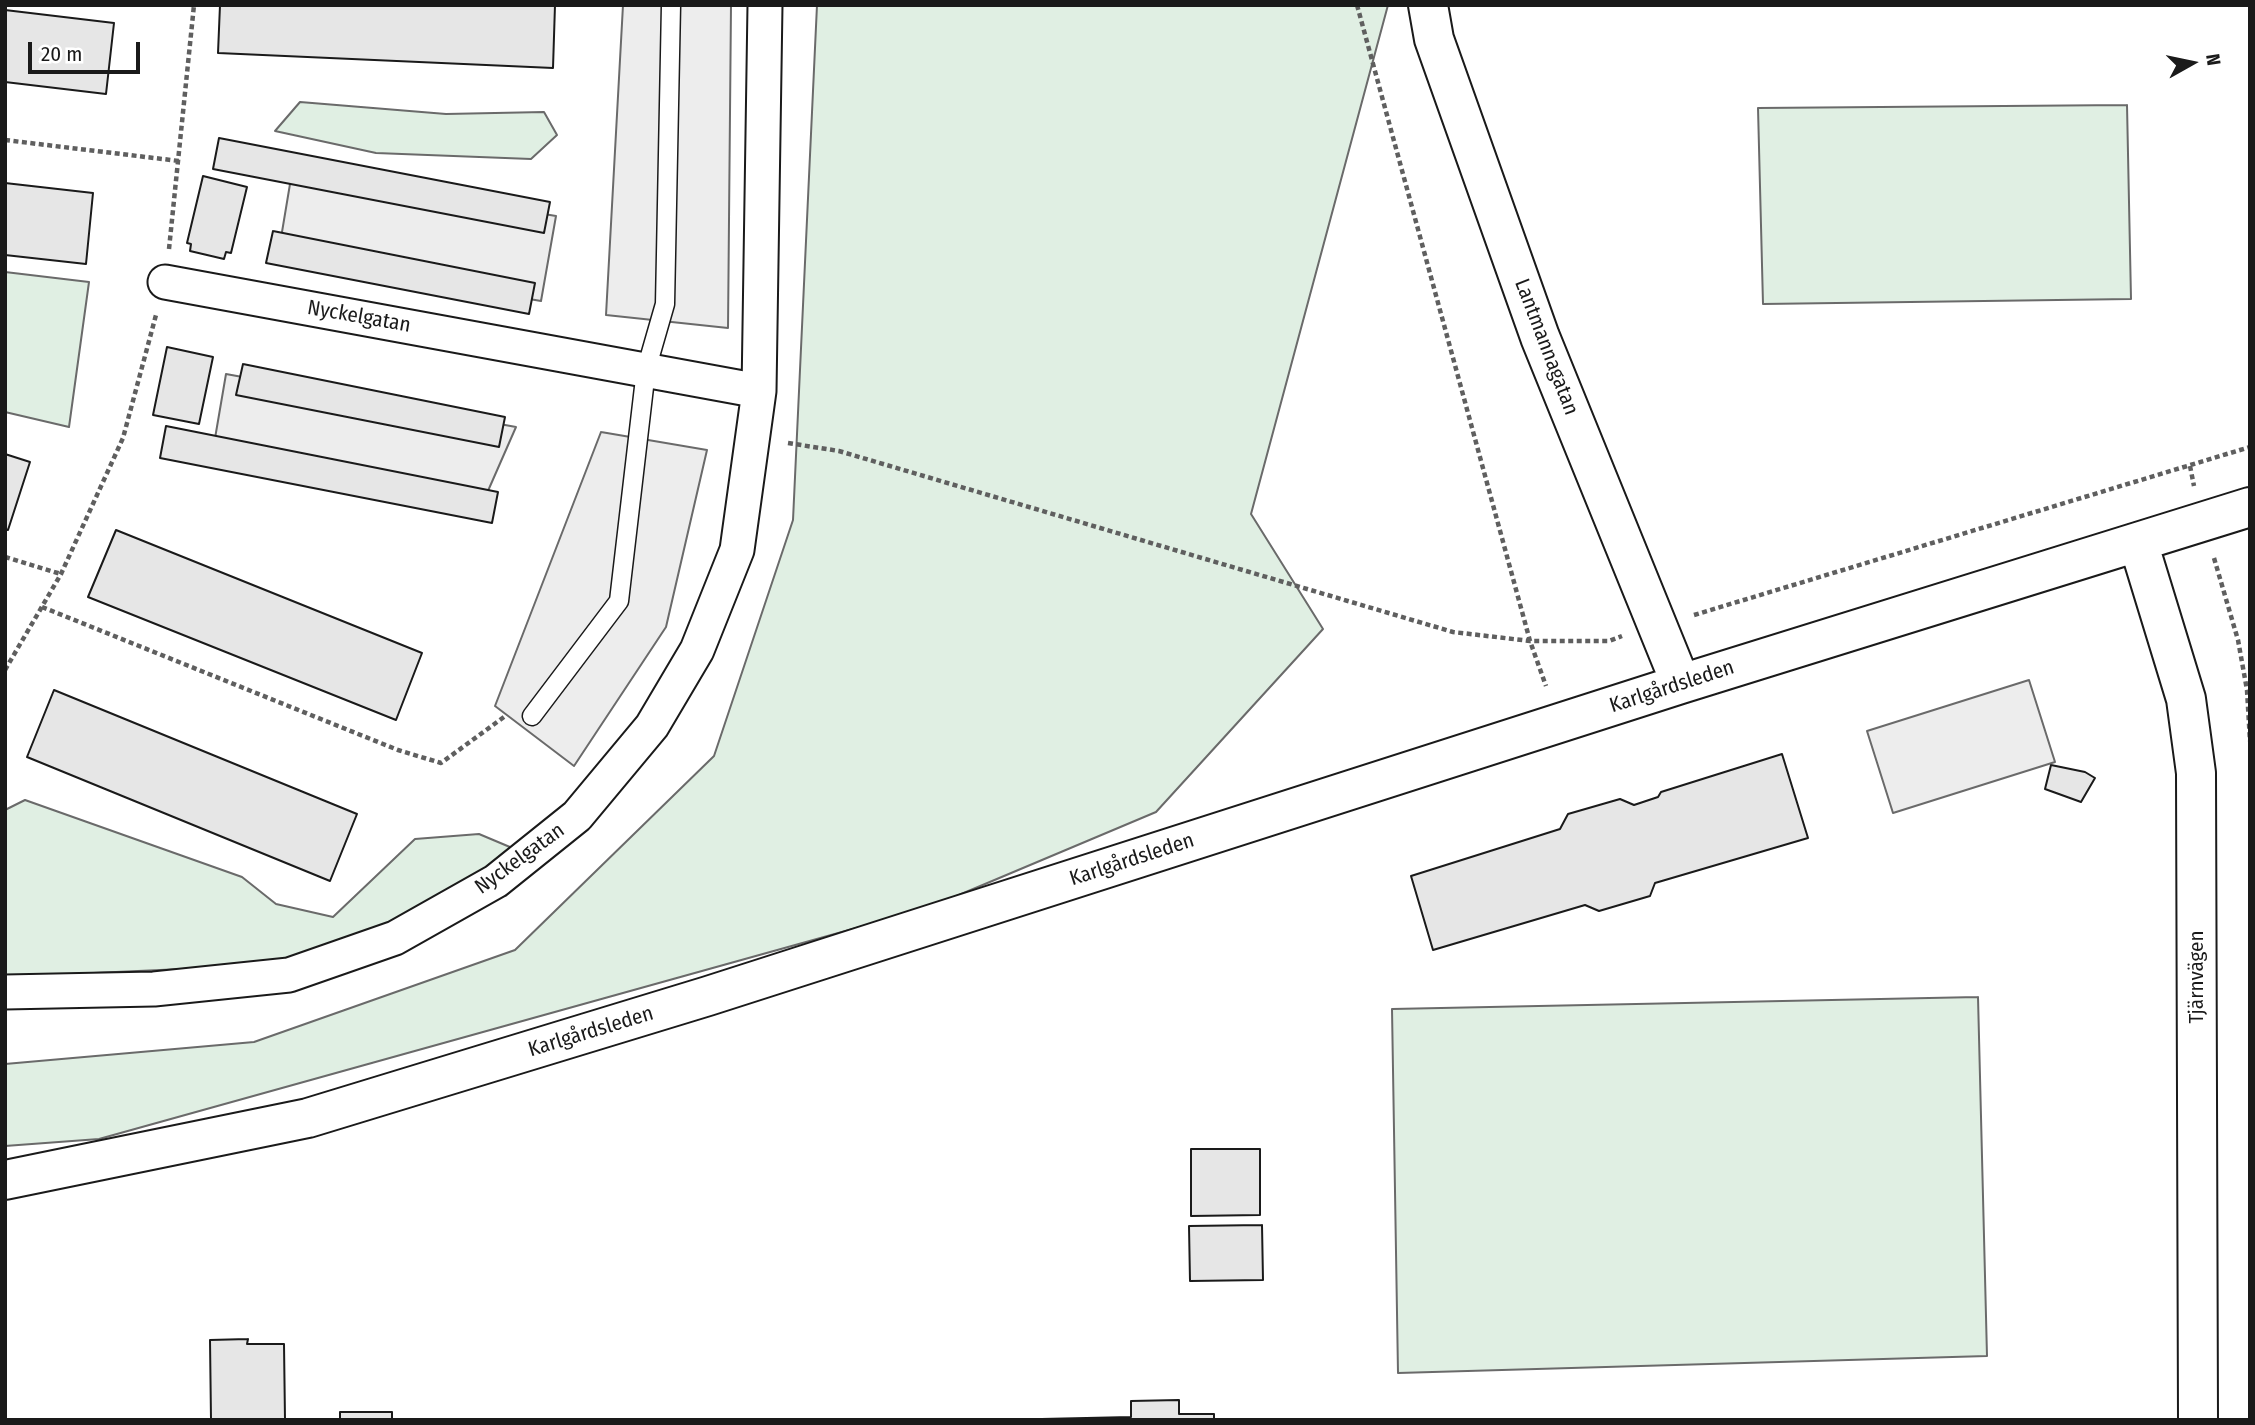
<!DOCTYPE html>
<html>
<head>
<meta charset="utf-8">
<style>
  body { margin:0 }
  #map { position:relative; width:2255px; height:1425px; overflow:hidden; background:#fff; font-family:"Fira Sans Condensed",sans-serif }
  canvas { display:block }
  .frame { position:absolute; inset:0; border:7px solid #1a1a1a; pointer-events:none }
  .north { position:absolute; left:2157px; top:28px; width:70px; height:70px; -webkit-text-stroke:5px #fff; paint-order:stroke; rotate:81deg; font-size:19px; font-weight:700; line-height:28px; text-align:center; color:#1a1a1a }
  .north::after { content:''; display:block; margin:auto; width:24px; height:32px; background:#1a1a1a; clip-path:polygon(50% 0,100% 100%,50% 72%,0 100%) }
  .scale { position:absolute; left:28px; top:42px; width:112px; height:32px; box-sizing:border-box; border:4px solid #1a1a1a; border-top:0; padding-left:9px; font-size:21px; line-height:24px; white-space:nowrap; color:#1a1a1a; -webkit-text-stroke:5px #fff; paint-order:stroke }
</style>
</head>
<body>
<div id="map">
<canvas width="2255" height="1425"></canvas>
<div class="frame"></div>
<div class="north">N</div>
<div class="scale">20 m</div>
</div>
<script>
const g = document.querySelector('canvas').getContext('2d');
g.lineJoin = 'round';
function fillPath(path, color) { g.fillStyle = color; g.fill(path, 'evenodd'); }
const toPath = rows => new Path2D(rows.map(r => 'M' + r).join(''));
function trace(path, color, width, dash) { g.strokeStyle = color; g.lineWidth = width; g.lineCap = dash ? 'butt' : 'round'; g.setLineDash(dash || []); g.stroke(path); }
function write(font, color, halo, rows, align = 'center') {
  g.font = font + ' "Fira Sans Condensed",sans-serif'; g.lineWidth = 5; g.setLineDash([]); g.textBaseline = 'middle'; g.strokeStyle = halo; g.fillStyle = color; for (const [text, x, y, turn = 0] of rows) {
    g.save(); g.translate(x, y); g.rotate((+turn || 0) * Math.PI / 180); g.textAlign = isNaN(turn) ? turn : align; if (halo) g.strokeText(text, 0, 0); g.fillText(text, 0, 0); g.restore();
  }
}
const green = toPath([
  [817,5,1388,5,1251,514,1323,629,1156,812,928,908,99,1139,5,1146,5,1064,254,1042,515,950,714,756,793,520,817,5],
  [300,102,446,114,544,112,557,135,531,159,376,153,275,131,300,102],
  [2127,105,2131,299,1763,304,1758,108,2127,105],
  [5,272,89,282,69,427,5,412,5,272],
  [25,800,242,877,276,904,333,917,415,839,479,834,517,850,435,906,293,964,5,977,5,810,25,800],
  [1978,997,1987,1356,1398,1373,1392,1009,1978,997]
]);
const parking = toPath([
  [623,5,731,5,728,328,606,315,623,5],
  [292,172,556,216,541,301,278,256,292,172],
  [226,374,516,427,484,500,213,450,226,374],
  [601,432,707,450,666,627,574,766,495,706,601,432],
  [2029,680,2055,762,1893,813,1867,731,2029,680]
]);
const building = toPath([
  [220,5,555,5,553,68,218,53,220,5],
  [5,10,114,23,106,94,5,82,5,10],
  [219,138,550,202,544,233,213,169,219,138],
  [203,176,247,187,231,253,226,252,224,259,190,251,191,244,187,243,203,176],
  [5,183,93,193,86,264,5,255,5,183],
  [273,231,535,283,529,314,266,263,273,231],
  [167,347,213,357,199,424,153,415,167,347],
  [243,364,505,417,499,447,236,395,243,364],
  [166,426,498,492,492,523,160,458,166,426],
  [5,454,30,462,8,530,5,529,5,454],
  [116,530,422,653,396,720,88,597,116,530],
  [54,690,357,814,330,881,27,757,54,690],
  [1782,754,1808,838,1655,883,1650,896,1599,911,1585,905,1433,950,1411,876,1560,829,1568,814,1620,799,1634,805,1658,797,1661,792,1782,754],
  [2051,765,2085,772,2095,778,2081,802,2045,789,2051,765],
  [1191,1149,1260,1149,1260,1215,1191,1216,1191,1149],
  [1262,1225,1263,1280,1190,1281,1189,1226,1262,1225],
  [248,1339,247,1344,284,1344,285,1420,211,1420,210,1340,248,1339],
  [1179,1400,1179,1414,1214,1414,1214,1420,997,1420,1131,1417,1131,1401,1179,1400],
  [340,1412,392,1412,392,1420,340,1420,340,1412]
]);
const path = toPath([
  [1357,5,1530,641,1546,686],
  [5,140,179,161],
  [169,249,194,5],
  [788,443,839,451,1453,632,1530,641,1609,641,1622,636],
  [2190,466,2194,486],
  [5,557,61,574],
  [2214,558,2238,640,2247,690,2250,741],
  [42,607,398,750,441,763,504,717],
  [1694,615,2250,447],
  [5,670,61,574,123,438,156,315]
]);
const service = toPath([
  [532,716,619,601,646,370,665,304,671,5]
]);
const minor = toPath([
  [165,282,759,391],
  [5,992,154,989,289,975,395,938,496,881,577,816,652,726,697,650,737,550,759,391,765,5]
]);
const tertiary = toPath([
  [1428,5,1434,39,1540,337,1681,684],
  [2138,542,2186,699,2196,773,2198,1420],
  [5,1180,308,1118,708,996,1681,684,2250,507]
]);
const streetNames = [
  ["Nyckelgatan",359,317,10],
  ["Lantmannagatan",1546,347,69],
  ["Karlgårdsleden",1672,687,-18],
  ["Nyckelgatan",520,859,-36],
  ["Karlgårdsleden",1132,860,-18],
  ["Tjärnvägen",2197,977,-90],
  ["Karlgårdsleden",591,1032,-17]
];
fillPath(green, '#e0efe3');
trace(green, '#6a6a6a', 2);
fillPath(parking, '#ededed');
trace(parking, '#6a6a6a', 2);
fillPath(building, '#e6e6e6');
trace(building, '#1a1a1a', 2);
trace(service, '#1a1a1a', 21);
trace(minor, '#1a1a1a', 37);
trace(tertiary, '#1a1a1a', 42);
trace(path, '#5f5f5f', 4.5, [5, 3.5]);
trace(service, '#fff', 18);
trace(minor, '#fff', 33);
trace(tertiary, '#fff', 38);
write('21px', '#1a1a1a', '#fff', streetNames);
</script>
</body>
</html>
